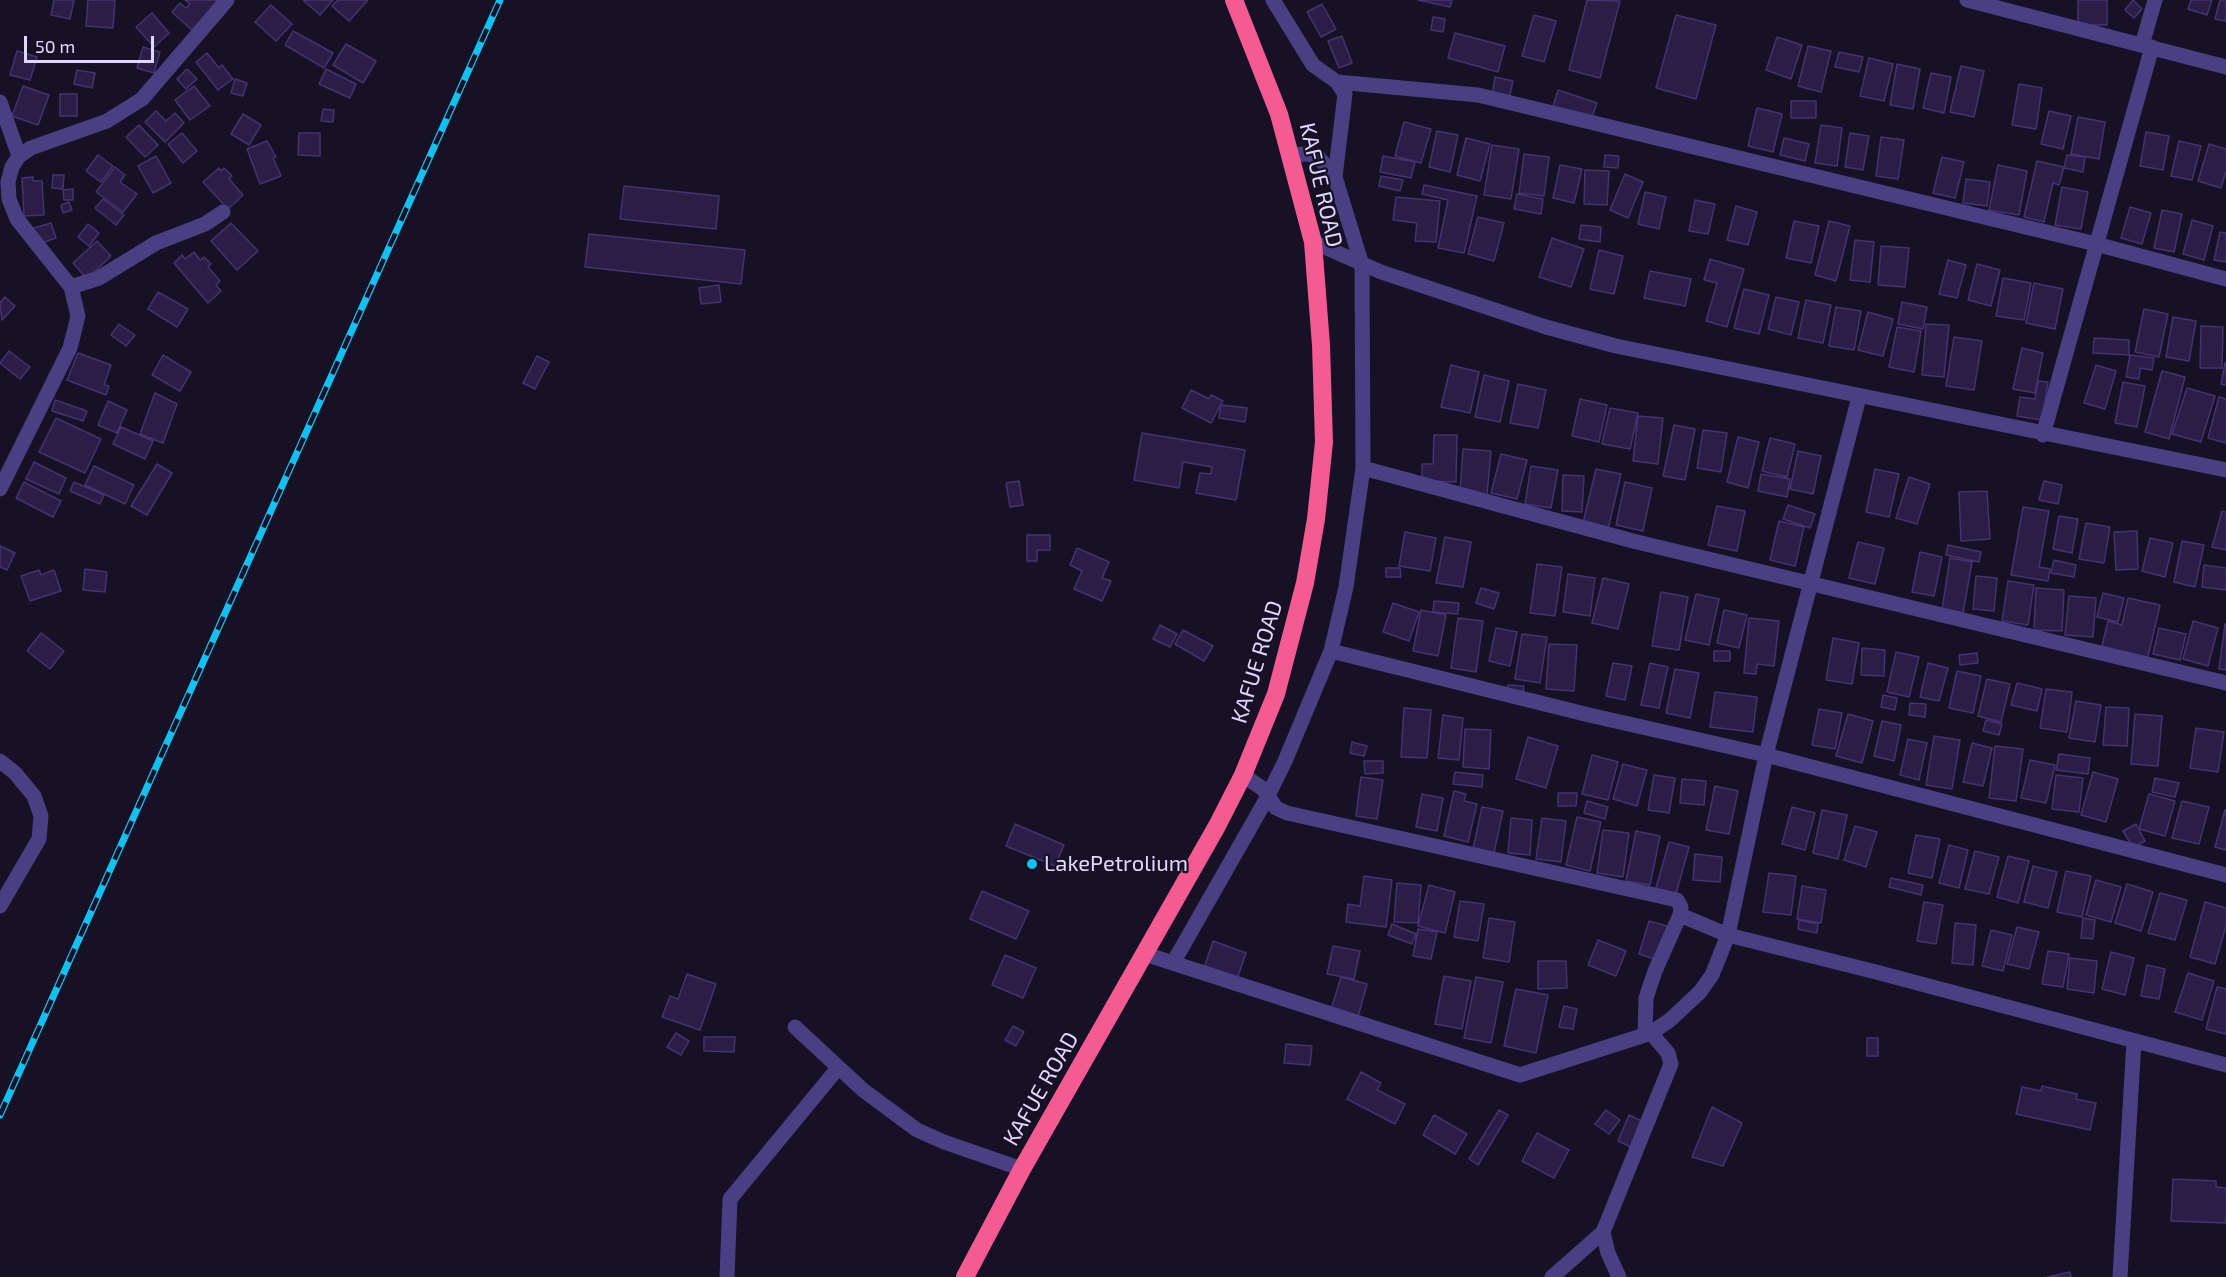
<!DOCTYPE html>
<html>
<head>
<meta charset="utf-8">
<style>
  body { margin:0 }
  #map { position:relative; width:2226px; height:1277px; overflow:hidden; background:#171126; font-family:"Exo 2",sans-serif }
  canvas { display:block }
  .scale { position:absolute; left:24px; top:36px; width:130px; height:27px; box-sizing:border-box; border:3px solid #e1d8fd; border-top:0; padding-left:8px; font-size:18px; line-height:21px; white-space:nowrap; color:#e1d8fd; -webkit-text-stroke:4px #171126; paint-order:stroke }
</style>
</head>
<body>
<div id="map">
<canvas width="2226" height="1277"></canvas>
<div class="scale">50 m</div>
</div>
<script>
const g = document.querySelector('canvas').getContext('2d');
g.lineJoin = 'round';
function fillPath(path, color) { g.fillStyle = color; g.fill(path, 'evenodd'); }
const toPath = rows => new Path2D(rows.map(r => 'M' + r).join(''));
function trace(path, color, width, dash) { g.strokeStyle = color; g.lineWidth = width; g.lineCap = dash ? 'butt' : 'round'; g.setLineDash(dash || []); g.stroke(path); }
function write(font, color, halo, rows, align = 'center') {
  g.font = font + ' "Exo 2",sans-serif'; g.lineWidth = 4.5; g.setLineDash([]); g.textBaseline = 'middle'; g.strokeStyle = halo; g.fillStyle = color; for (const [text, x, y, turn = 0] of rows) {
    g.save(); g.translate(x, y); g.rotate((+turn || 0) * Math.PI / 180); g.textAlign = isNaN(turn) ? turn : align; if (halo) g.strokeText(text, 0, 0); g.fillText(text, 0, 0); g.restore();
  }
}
const building = toPath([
  [54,0,74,0,70,19,51,15,54,0],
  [88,0,115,0,113,28,86,26,88,0],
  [185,0,221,0,193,31,172,12,180,3,186,8,190,4,185,0],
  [303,0,333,0,320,15,303,0],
  [338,0,368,0,349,21,332,6,338,0],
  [1418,0,1452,0,1450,7,1418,0],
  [1587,0,1620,1,1600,78,1569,70,1587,0],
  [2078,0,2107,0,2107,25,2078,25,2078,0],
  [2133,0,2142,9,2134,18,2125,10,2133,0],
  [2191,0,2212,0,2207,15,2188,9,2191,0],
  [2220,0,2226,0,2226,21,2215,19,2220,0],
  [1322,4,1336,29,1321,37,1307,12,1322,4],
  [271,5,292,24,276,41,255,22,271,5],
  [152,13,169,33,154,47,136,27,152,13],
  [1534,15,1556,21,1544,62,1522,56,1534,15],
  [1676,15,1716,25,1696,99,1656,88,1676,15],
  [1433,17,1445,19,1443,32,1431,30,1433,17],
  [293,31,333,53,324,68,285,45,293,31],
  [1455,33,1505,46,1498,72,1448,58,1455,33],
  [1342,36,1352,63,1339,68,1328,41,1342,36],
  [1777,37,1802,45,1791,79,1766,70,1777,37],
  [346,44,376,61,363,83,333,65,346,44],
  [1808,46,1831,51,1821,92,1798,86,1808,46],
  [143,47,160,52,154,73,137,68,143,47],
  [17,51,37,57,30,80,10,75,17,51],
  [1839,52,1863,57,1859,72,1835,67,1839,52],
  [207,53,219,68,222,65,233,79,218,90,196,62,207,53],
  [1869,58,1893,64,1884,101,1860,96,1869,58],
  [1897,64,1920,69,1913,109,1890,105,1897,64],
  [1961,66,1984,71,1974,117,1950,112,1961,66],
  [187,69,197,79,186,89,177,79,187,69],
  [326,69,356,84,350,98,319,84,326,69],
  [77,70,95,73,92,88,74,84,77,70],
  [1931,73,1951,77,1944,113,1923,108,1931,73],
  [1495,77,1513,81,1509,99,1492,96,1495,77],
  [235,79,247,83,243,96,231,93,235,79],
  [2019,84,2042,88,2036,129,2012,125,2019,84],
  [23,86,49,95,38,125,12,116,23,86],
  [194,86,210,106,190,120,175,100,194,86],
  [1558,90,1597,103,1591,120,1553,107,1558,90],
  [60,94,77,94,77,116,60,116,60,94],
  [1791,101,1816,101,1816,118,1791,118,1791,101],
  [1757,108,1782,114,1773,152,1748,146,1757,108],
  [323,109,334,110,333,122,321,121,323,109],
  [156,111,166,121,175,113,184,123,165,142,145,122,156,111],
  [2049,111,2071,116,2063,149,2041,144,2049,111],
  [243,114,261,125,249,145,231,134,243,114],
  [2078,117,2105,122,2099,159,2071,154,2078,117],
  [1404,122,1431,129,1421,163,1395,156,1404,122],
  [139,125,158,145,145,157,126,137,139,125],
  [1821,125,1842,128,1837,166,1815,163,1821,125],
  [1437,131,1458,135,1450,172,1429,167,1437,131],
  [2146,132,2169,136,2163,170,2140,166,2146,132],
  [182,133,197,151,183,163,168,144,182,133],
  [299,133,320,133,320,156,298,155,299,133],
  [1850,133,1869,136,1863,170,1845,167,1850,133],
  [1881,137,1904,140,1898,179,1876,176,1881,137],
  [1466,138,1490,144,1480,181,1457,175,1466,138],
  [1784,138,1809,144,1805,161,1780,155,1784,138],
  [267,141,276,157,273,158,281,176,260,184,247,149,267,141],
  [2179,141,2201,146,2192,180,2171,176,2179,141],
  [2209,144,2226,149,2226,171,2221,188,2198,181,2209,144],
  [1492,145,1519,149,1511,199,1484,195,1492,145],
  [1524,154,1549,157,1544,196,1519,193,1524,154],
  [98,155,113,166,101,182,86,171,98,155],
  [1605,155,1619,156,1618,168,1604,167,1605,155],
  [2067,155,2085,157,2083,172,2064,168,2067,155],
  [156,156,171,183,153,193,138,166,156,156],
  [1383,156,1415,162,1411,178,1380,172,1383,156],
  [1942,157,1964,162,1955,198,1933,193,1942,157],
  [2037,161,2064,167,2059,185,2053,183,2044,222,2024,217,2037,161],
  [1560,165,1582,169,1574,203,1553,198,1560,165],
  [1998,165,2027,171,2019,215,1989,210,1998,165],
  [115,167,125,175,120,182,137,194,123,212,96,192,115,167],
  [219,168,221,171,224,168,232,176,229,179,243,195,228,209,203,182,219,168],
  [1585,170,1609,171,1607,205,1584,204,1585,170],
  [1625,174,1643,182,1628,218,1610,210,1625,174],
  [53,175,64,175,63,189,52,188,53,175],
  [1381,176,1403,180,1400,191,1379,186,1381,176],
  [33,177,33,181,42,181,44,215,24,216,22,178,33,177],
  [1966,179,1990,182,1987,206,1963,203,1966,179],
  [1424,185,1477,196,1464,253,1438,248,1448,200,1422,194,1424,185],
  [624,186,719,196,716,229,620,219,624,186],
  [2062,187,2088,192,2081,229,2055,225,2062,187],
  [73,189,73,200,64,200,63,190,73,189],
  [1645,192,1666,197,1659,229,1638,224,1645,192],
  [1517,194,1543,199,1541,214,1514,209,1517,194],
  [1396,197,1440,201,1436,242,1415,241,1417,223,1393,220,1396,197],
  [103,199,124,215,116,225,95,208,103,199],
  [1695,200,1715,204,1708,234,1689,231,1695,200],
  [69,202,72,210,63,213,61,205,69,202],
  [1736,206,1757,212,1748,245,1727,240,1736,206],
  [2130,207,2151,213,2142,244,2121,238,2130,207],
  [2162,210,2182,214,2174,252,2154,248,2162,210],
  [1478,217,1504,223,1494,261,1468,254,1478,217],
  [2192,220,2213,226,2204,260,2183,254,2192,220],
  [1794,221,1819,226,1811,263,1786,258,1794,221],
  [1829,221,1850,226,1836,281,1815,275,1829,221],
  [51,223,56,238,35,245,30,229,51,223],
  [231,223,258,251,237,270,211,241,231,223],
  [88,224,99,233,89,246,78,237,88,224],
  [1581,225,1601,227,1600,242,1579,239,1581,225],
  [2220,232,2226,233,2226,262,2214,260,2220,232],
  [589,234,745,250,741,284,585,267,589,234],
  [1552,238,1584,249,1571,287,1539,277,1552,238],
  [1855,240,1874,242,1870,282,1850,280,1855,240],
  [97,241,111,256,87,279,73,263,97,241],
  [1881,246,1909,248,1905,287,1878,285,1881,246],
  [1599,250,1623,256,1614,294,1590,289,1599,250],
  [194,252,200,260,204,257,211,264,208,267,220,281,216,285,221,291,208,303,174,263,182,255,185,259,194,252],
  [1710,259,1744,269,1727,327,1706,321,1717,283,1704,280,1710,259],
  [1948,260,1966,265,1957,298,1939,294,1948,260],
  [1977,264,2000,270,1991,306,1968,300,1977,264],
  [1650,271,1691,279,1685,306,1644,298,1650,271],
  [2003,278,2031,283,2024,320,1996,316,2003,278],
  [2034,283,2063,289,2055,329,2026,323,2034,283],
  [719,285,721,302,701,304,699,288,719,285],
  [1744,289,1769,295,1759,334,1734,328,1744,289],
  [158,292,188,309,177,327,148,309,158,292],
  [5,297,15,306,2,320,0,303,5,297],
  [1776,297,1799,302,1791,335,1768,329,1776,297],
  [1806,300,1831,305,1823,343,1798,338,1806,300],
  [1902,302,1927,307,1923,329,1898,324,1902,302],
  [1836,307,1861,311,1854,350,1829,346,1836,307],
  [2144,309,2168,314,2159,357,2135,352,2144,309],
  [1868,312,1893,319,1883,356,1858,350,1868,312],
  [2173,317,2196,321,2189,361,2166,357,2173,317],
  [119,324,135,335,126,346,111,335,119,324],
  [1926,324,1949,325,1944,377,1922,375,1926,324],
  [2201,326,2223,327,2222,368,2200,368,2201,326],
  [1897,327,1921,331,1914,372,1889,367,1897,327],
  [1954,337,1982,341,1974,390,1946,386,1954,337],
  [2094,338,2129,340,2129,355,2093,353,2094,338],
  [2022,348,2043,353,2035,393,2013,389,2022,348],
  [9,351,30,367,20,379,0,363,9,351],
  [78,353,111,365,104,385,109,386,106,395,67,380,78,353],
  [163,355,191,372,180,391,152,375,163,355],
  [2130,355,2154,358,2152,370,2140,368,2139,379,2126,377,2130,355],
  [537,356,549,362,535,389,523,383,537,356],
  [2225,363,2226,363,2226,385,2221,384,2225,363],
  [1451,365,1479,372,1470,413,1441,407,1451,365],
  [2096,365,2116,371,2105,409,2084,403,2096,365],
  [2162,371,2185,377,2169,439,2145,432,2162,371],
  [1484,375,1509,381,1500,422,1475,417,1484,375],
  [2038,381,2048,382,2042,420,2017,416,2020,397,2035,399,2038,381],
  [2123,382,2145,386,2137,427,2115,423,2123,382],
  [1518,384,1546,390,1538,428,1510,423,1518,384],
  [2187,388,2215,396,2201,442,2172,434,2187,388],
  [1191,390,1209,399,1211,395,1223,401,1211,423,1182,408,1191,390],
  [155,393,177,404,163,443,140,434,155,393],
  [2219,397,2226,399,2226,443,2208,438,2219,397],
  [1580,399,1607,405,1599,442,1572,436,1580,399],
  [55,400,87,411,83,421,52,411,55,400],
  [108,401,127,410,117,433,98,425,108,401],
  [1221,405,1247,408,1245,422,1219,418,1221,405],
  [1610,408,1638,413,1630,449,1602,444,1610,408],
  [1638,416,1663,418,1658,464,1633,461,1638,416],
  [56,418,101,439,85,473,39,452,56,418],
  [1674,425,1695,429,1685,480,1663,476,1674,425],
  [121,427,153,441,145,459,113,444,121,427],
  [1703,430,1727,433,1721,472,1697,468,1703,430],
  [1142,433,1245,450,1236,500,1196,493,1200,473,1211,474,1212,467,1183,462,1179,488,1134,480,1142,433],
  [1434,435,1457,435,1456,482,1422,481,1422,464,1433,464,1434,435],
  [1738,437,1759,442,1748,488,1727,482,1738,437],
  [1770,438,1795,444,1787,477,1762,471,1770,438],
  [1463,449,1491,451,1487,495,1460,493,1463,449],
  [1798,451,1821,456,1813,494,1790,489,1798,451],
  [1501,454,1527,460,1517,499,1491,493,1501,454],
  [34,462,66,478,59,494,26,479,34,462],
  [157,464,172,473,147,515,131,506,157,464],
  [94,466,134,485,125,504,85,485,94,466],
  [1531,466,1558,470,1551,508,1525,504,1531,466],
  [1596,469,1621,474,1608,529,1583,523,1596,469],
  [1875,469,1899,474,1889,517,1866,512,1875,469],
  [1761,474,1790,479,1787,497,1758,491,1761,474],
  [1563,475,1584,476,1582,512,1562,511,1563,475],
  [1909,477,1930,484,1917,524,1896,518,1909,477],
  [1019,481,1023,505,1010,507,1006,483,1019,481],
  [2044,481,2062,485,2058,504,2039,500,2044,481],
  [24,482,61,501,53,517,16,498,24,482],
  [74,482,104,495,100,504,70,491,74,482],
  [1625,482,1652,488,1643,531,1616,525,1625,482],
  [1987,491,1990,539,1961,541,1959,492,1987,491],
  [1788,505,1815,514,1810,528,1783,519,1788,505],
  [1717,506,1745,511,1737,551,1708,545,1717,506],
  [2023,507,2049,511,2039,567,2050,569,2048,581,2011,575,2023,507],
  [2222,511,2226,512,2226,550,2212,547,2222,511],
  [2059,516,2078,519,2072,553,2053,549,2059,516],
  [1779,521,1804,527,1795,566,1770,560,1779,521],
  [2086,523,2110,527,2104,563,2079,559,2086,523],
  [2137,531,2138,569,2116,570,2114,532,2137,531],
  [1405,532,1436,538,1430,571,1399,566,1405,532],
  [1027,535,1050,535,1050,550,1037,550,1037,561,1027,561,1027,535],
  [1445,537,1471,542,1463,587,1436,583,1445,537],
  [2150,538,2173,543,2165,577,2142,571,2150,538],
  [2182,541,2204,545,2195,587,2174,582,2182,541],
  [1858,542,1884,548,1875,584,1849,578,1858,542],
  [1948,545,1981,552,1979,562,1946,555,1948,545],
  [0,546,15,553,7,570,0,567,0,546],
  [1077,548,1109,562,1102,578,1111,581,1102,601,1074,589,1082,571,1070,565,1077,548],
  [1920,552,1942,557,1934,596,1912,592,1920,552],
  [1950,558,1972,562,1963,613,1942,609,1950,558],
  [2054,560,2076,565,2074,577,2051,573,2054,560],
  [1537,564,1562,567,1555,616,1530,613,1537,564],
  [2204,565,2226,568,2226,590,2202,587,2204,565],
  [1386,568,1400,568,1401,577,1386,577,1386,568],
  [85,569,107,572,105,592,83,590,85,569],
  [39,570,41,575,54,570,61,591,30,601,21,576,39,570],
  [1568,574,1595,578,1590,616,1563,612,1568,574],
  [1976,576,1997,578,1994,611,1973,609,1976,576],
  [1603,578,1629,584,1618,629,1592,623,1603,578],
  [2008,581,2034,585,2028,625,2002,621,2008,581],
  [1481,588,1499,593,1494,609,1476,603,1481,588],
  [2036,588,2064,590,2062,631,2034,630,2036,588],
  [1661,592,1688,597,1679,650,1652,646,1661,592],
  [2103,593,2124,598,2118,622,2097,617,2103,593],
  [1696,594,1719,599,1709,645,1685,640,1696,594],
  [2069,596,2096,598,2093,637,2065,635,2069,596],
  [2128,598,2160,605,2147,661,2101,650,2108,621,2122,625,2128,598],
  [1434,601,1459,603,1458,614,1433,612,1434,601],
  [1393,603,1419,612,1409,641,1383,632,1393,603],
  [1421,610,1446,615,1438,656,1413,651,1421,610],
  [1724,610,1747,615,1739,648,1717,643,1724,610],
  [1458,618,1483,621,1476,672,1451,668,1458,618],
  [1749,618,1779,621,1774,666,1757,664,1756,674,1744,673,1749,618],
  [2193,621,2218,628,2208,666,2183,659,2193,621],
  [2225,624,2226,624,2226,670,2219,669,2225,624],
  [1160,625,1177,634,1170,647,1153,639,1160,625],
  [1496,628,1517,632,1510,666,1489,661,1496,628],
  [2159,628,2186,634,2180,660,2153,654,2159,628],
  [1183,630,1213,646,1204,661,1175,644,1183,630],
  [41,633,64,651,50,669,27,651,41,633],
  [1522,634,1547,637,1540,683,1515,679,1522,634],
  [1833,638,1859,643,1852,684,1826,680,1833,638],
  [1549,644,1577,645,1574,691,1546,689,1549,644],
  [1862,648,1885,650,1884,676,1861,675,1862,648],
  [1714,651,1730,651,1730,661,1714,661,1714,651],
  [1896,652,1919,657,1909,697,1887,692,1896,652],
  [1977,653,1978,663,1960,665,1959,655,1977,653],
  [1613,663,1632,666,1625,700,1606,696,1613,663],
  [1650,663,1668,667,1659,708,1641,705,1650,663],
  [1928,663,1948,668,1939,701,1920,697,1928,663],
  [1675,669,1699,673,1690,718,1666,713,1675,669],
  [1957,671,1981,676,1973,713,1949,708,1957,671],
  [1987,679,2010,684,2001,722,1978,716,1987,679],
  [2017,683,2042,689,2037,711,2011,705,2017,683],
  [1508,685,1524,686,1523,697,1507,695,1508,685],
  [2046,689,2072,692,2067,732,2040,728,2046,689],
  [1715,692,1757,697,1753,732,1710,727,1715,692],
  [1883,695,1897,698,1895,710,1881,707,1883,695],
  [2076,701,2101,705,2095,742,2069,738,2076,701],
  [1910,703,1926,704,1925,717,1909,715,1910,703],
  [2106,707,2129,708,2127,746,2103,745,2106,707],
  [1404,708,1431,710,1427,758,1401,757,1404,708],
  [1819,709,1842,713,1835,749,1812,745,1819,709],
  [1848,714,1873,721,1862,763,1836,756,1848,714],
  [2135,714,2162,716,2158,766,2131,764,2135,714],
  [1443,715,1463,718,1459,760,1438,758,1443,715],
  [1986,720,2002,724,1999,735,1983,731,1986,720],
  [1882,721,1901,725,1894,761,1874,756,1882,721],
  [2196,728,2224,732,2218,772,2190,768,2196,728],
  [1465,729,1491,730,1489,769,1463,767,1465,729],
  [1934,736,1960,740,1952,789,1926,785,1934,736],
  [1528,737,1558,746,1546,788,1516,779,1528,737],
  [1908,739,1927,743,1919,780,1900,775,1908,739],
  [1352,742,1367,746,1364,756,1350,753,1352,742],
  [1972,743,1992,748,1983,786,1963,782,1972,743],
  [1995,746,2023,749,2016,801,1989,798,1995,746],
  [2059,754,2090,758,2088,774,2056,770,2059,754],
  [1592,755,1618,762,1608,800,1582,794,1592,755],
  [2030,760,2055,765,2046,803,2021,798,2030,760],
  [1364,761,1383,761,1383,773,1365,774,1364,761],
  [1623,764,1647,770,1637,806,1613,799,1623,764],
  [1455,772,1483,775,1482,787,1453,784,1455,772],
  [2093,772,2118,779,2106,822,2081,815,2093,772],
  [1654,775,1675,778,1669,813,1648,810,1654,775],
  [2056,775,2083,778,2079,812,2052,809,2056,775],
  [1361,777,1383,780,1377,819,1356,816,1361,777],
  [2155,778,2179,783,2175,797,2152,792,2155,778],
  [1682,779,1706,781,1704,805,1680,803,1682,779],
  [1715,786,1738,791,1729,834,1706,830,1715,786],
  [1454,791,1466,794,1464,801,1477,804,1468,842,1444,836,1454,791],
  [1558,793,1577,793,1576,806,1558,806,1558,793],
  [1422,794,1443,798,1437,831,1416,827,1422,794],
  [2149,794,2175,801,2165,836,2139,829,2149,794],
  [1587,801,1608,807,1605,819,1584,813,1587,801],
  [2182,801,2209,807,2199,844,2172,838,2182,801],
  [1482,807,1503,811,1494,853,1473,849,1482,807],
  [1792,807,1815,813,1805,850,1782,844,1792,807],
  [1822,810,1847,815,1838,859,1813,853,1822,810],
  [2225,810,2226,810,2226,850,2215,847,2225,810],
  [1577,817,1601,822,1590,871,1566,865,1577,817],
  [1511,818,1532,820,1530,855,1508,853,1511,818],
  [1542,818,1566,821,1561,862,1536,859,1542,818],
  [1015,824,1064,845,1055,866,1006,846,1015,824],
  [2136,824,2145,841,2133,848,2123,831,2136,824],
  [1855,826,1877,832,1866,867,1844,860,1855,826],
  [1603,830,1629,833,1623,877,1597,873,1603,830],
  [1636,831,1660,836,1650,885,1626,881,1636,831],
  [1916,835,1940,839,1932,878,1908,873,1916,835],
  [1669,842,1689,847,1676,894,1656,888,1669,842],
  [1949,845,1968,850,1959,888,1939,883,1949,845],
  [1975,851,1999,857,1989,894,1965,889,1975,851],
  [1695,854,1722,857,1720,882,1693,880,1695,854],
  [2008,856,2029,861,2018,903,1997,897,2008,856],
  [2033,866,2057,872,2048,908,2024,902,2033,866],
  [2066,871,2091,876,2082,917,2057,912,2066,871],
  [1769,873,1796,876,1791,915,1763,912,1769,873],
  [1364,876,1392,880,1386,927,1346,922,1348,904,1360,906,1364,876],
  [1891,878,1923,885,1921,895,1889,887,1891,878],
  [2096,880,2121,887,2111,922,2086,915,2096,880],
  [1397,883,1421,885,1418,923,1394,922,1397,883],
  [2127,884,2153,892,2141,931,2115,923,2127,884],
  [1429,885,1455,892,1445,933,1418,926,1429,885],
  [1802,886,1826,890,1821,923,1797,919,1802,886],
  [982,891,1029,911,1016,939,970,919,982,891],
  [2160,893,2187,900,2175,940,2148,933,2160,893],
  [1460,901,1484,904,1478,941,1454,937,1460,901],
  [1924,902,1943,905,1936,944,1917,941,1924,902],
  [2205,902,2226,908,2226,926,2215,964,2190,957,2205,902],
  [1489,918,1515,922,1509,962,1483,958,1489,918],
  [2083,918,2095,920,2093,939,2081,938,2083,918],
  [1799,920,1818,924,1817,933,1798,929,1799,920],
  [1649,921,1674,928,1664,962,1639,954,1649,921],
  [1955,923,1976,925,1973,965,1952,963,1955,923],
  [1392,924,1416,934,1412,944,1388,935,1392,924],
  [2017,927,2039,932,2029,969,2007,964,2017,927],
  [1418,929,1437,932,1431,959,1413,956,1418,929],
  [1991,930,2012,935,2003,971,1982,966,1991,930],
  [1598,940,1626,951,1616,976,1588,965,1598,940],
  [1213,941,1246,953,1236,982,1203,971,1213,941],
  [1333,946,1360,951,1354,979,1327,974,1333,946],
  [2048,951,2069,954,2063,987,2042,984,2048,951],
  [2111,952,2134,958,2125,995,2102,989,2111,952],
  [1005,955,1036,968,1023,998,992,985,1005,955],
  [2070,958,2097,961,2094,993,2067,989,2070,958],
  [1538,961,1566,961,1567,988,1538,989,1538,961],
  [2147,965,2165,969,2159,999,2141,996,2147,965],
  [2188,973,2214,981,2202,1020,2175,1012,2188,973],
  [687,974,716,984,700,1030,662,1017,670,996,678,999,687,974],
  [1444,976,1471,981,1462,1029,1435,1024,1444,976],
  [1341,977,1367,984,1358,1017,1331,1010,1341,977],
  [1476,977,1503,982,1491,1043,1464,1038,1476,977],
  [2217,987,2226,989,2226,1034,2206,1029,2217,987],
  [1516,989,1548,995,1536,1053,1504,1046,1516,989],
  [1564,1006,1577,1009,1573,1029,1559,1027,1564,1006],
  [1013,1026,1024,1032,1016,1046,1005,1040,1013,1026],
  [676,1033,689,1041,681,1055,667,1047,676,1033],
  [704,1037,735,1037,734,1052,704,1051,704,1037],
  [1867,1038,1878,1038,1878,1056,1867,1056,1867,1038],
  [1286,1044,1312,1046,1310,1065,1284,1063,1286,1044],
  [1361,1072,1381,1083,1377,1090,1405,1104,1395,1124,1347,1099,1361,1072],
  [2042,1086,2077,1094,2076,1099,2096,1103,2090,1130,2016,1114,2022,1087,2041,1091,2042,1086],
  [1712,1107,1742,1123,1723,1166,1692,1157,1712,1107],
  [1499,1110,1508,1115,1478,1165,1469,1159,1499,1110],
  [1606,1110,1620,1120,1609,1134,1595,1124,1606,1110],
  [1434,1115,1467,1134,1455,1154,1423,1135,1434,1115],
  [1629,1115,1644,1122,1633,1148,1618,1141,1629,1115],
  [1537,1133,1569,1150,1554,1178,1522,1161,1537,1133],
  [2173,1179,2216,1181,2216,1187,2226,1188,2226,1223,2171,1221,2173,1179],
  [2070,1272,2071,1277,2047,1277,2070,1272]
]);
const minor = toPath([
  [1273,0,1313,65,1337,82,1345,94,1335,177],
  [1967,0,2226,67],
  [2142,45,2155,0],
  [1337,82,1478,95,2096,244,2226,279],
  [0,102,19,156],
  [1313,242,1381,272,1546,327,1616,346,2226,470],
  [71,287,99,278,156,243,205,224,223,212],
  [2043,435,2152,47],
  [1363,468,1633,541,2226,683],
  [0,489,70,348,78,316,71,287,17,219,9,199,8,182,12,167,19,156,31,148,107,121,142,99,227,0],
  [1331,651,1589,715,1766,755,2226,875],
  [0,761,15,773,34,796,41,816,39,839,0,906],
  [1243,775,1263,789,1276,808,1287,813,1677,900,1681,907,1680,915,1655,971,1646,998,1645,1035],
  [1680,915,1728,935,1766,755,1859,397],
  [1145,954,1520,1075,1651,1033,1670,1020,1700,992,1712,975,1728,935,1876,972,2226,1065],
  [1173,963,1267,798,1285,761,1331,651,1346,587,1363,468,1362,265,1335,177,1319,158,1308,154,1291,155],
  [795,1027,863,1090,917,1130,944,1142,1022,1169],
  [727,1277,730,1199,838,1068],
  [1552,1277,1603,1232],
  [1619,1277,1608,1253,1603,1232,1671,1064,1668,1053,1651,1033],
  [2120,1277,2134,1041]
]);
const highway = toPath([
  [965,1277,1022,1169,1217,826,1243,775,1276,694,1305,583,1316,519,1324,442,1321,345,1313,242,1279,114,1234,0]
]);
const rail = toPath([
  [0,1115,500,0]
]);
const markers = [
  [1032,864,6,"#10c1f1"]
];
const streetNames = [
  ["KAFUE ROAD",1321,185,77],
  ["KAFUE ROAD",1257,662,-73],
  ["KAFUE ROAD",1041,1089,-60]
];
const poiNames = [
  ["LakePetrolium",1044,864]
];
fillPath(building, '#2b1e46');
trace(building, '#453270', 1.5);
trace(minor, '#493f82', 15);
trace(highway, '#f55b93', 18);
trace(rail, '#10c1f1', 7);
trace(rail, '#171126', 4.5, [14]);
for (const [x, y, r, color] of markers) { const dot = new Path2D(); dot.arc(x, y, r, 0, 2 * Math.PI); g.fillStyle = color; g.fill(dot); trace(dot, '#171126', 2); }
write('22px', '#e1d8fd', '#171126', streetNames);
write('22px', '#e1d8fd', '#171126', poiNames, 'left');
</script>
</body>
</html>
